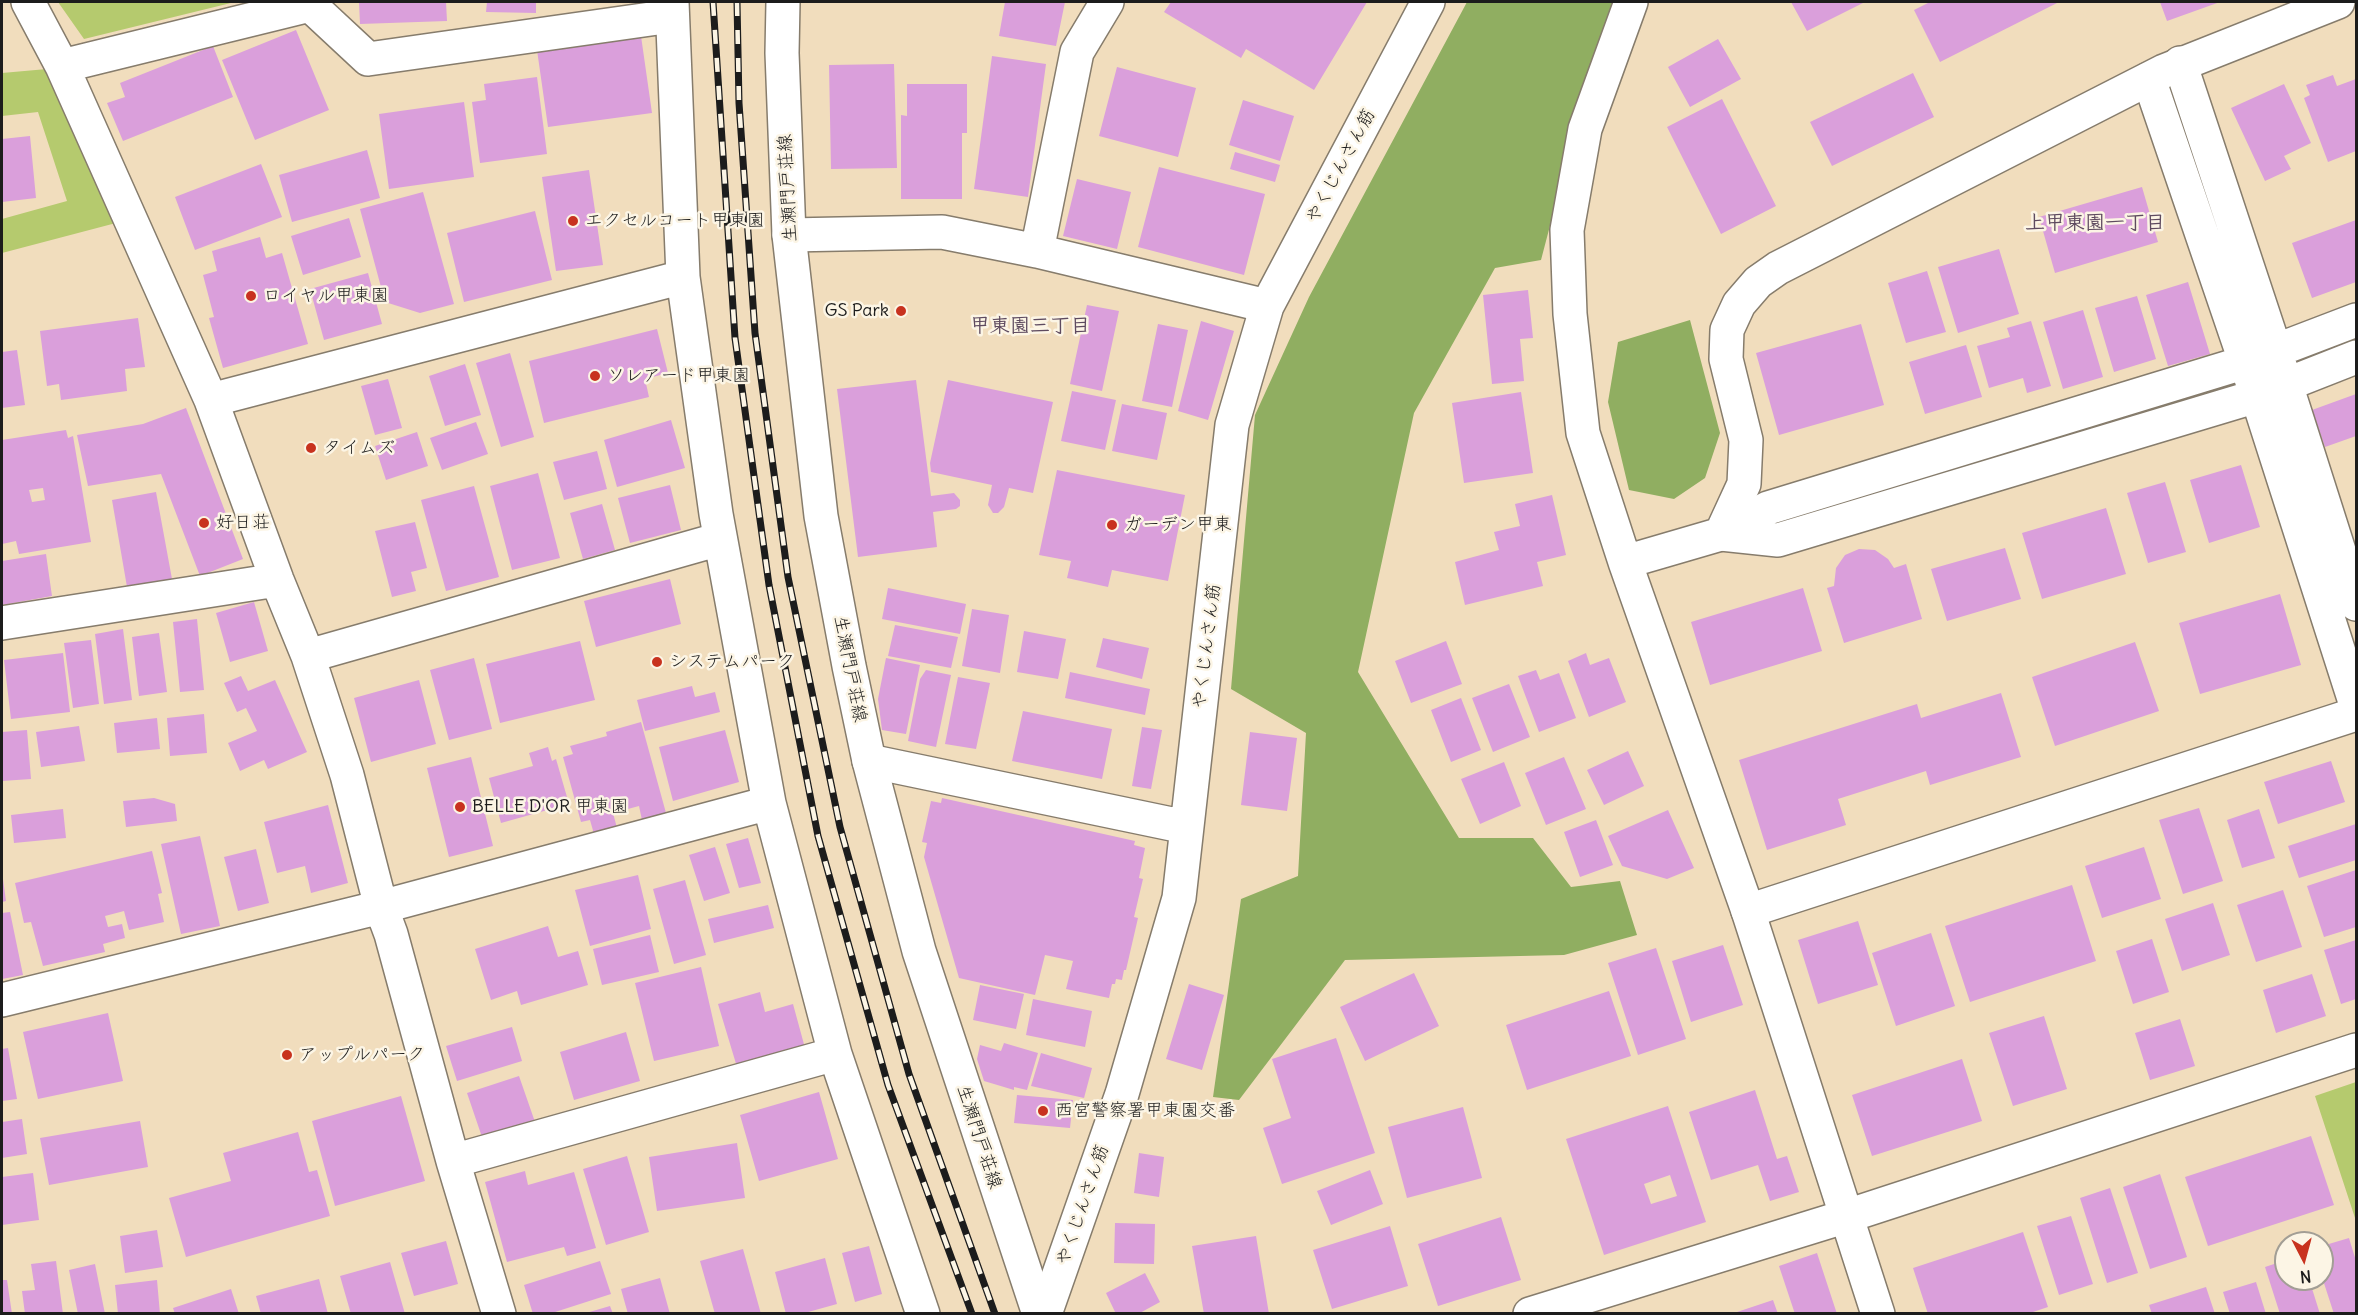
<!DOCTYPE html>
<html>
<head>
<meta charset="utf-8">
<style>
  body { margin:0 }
  #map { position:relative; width:2358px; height:1315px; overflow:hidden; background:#f1ddbd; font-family:Delius,sans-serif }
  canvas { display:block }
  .frame { position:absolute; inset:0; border:3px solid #1c1c1c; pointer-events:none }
  .north { position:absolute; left:2274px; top:1231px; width:60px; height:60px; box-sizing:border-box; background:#fcf5e5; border:2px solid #a29e95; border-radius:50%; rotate:174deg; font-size:16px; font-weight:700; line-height:24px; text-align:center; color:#1c1c1c }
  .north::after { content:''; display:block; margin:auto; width:21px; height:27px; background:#c8321e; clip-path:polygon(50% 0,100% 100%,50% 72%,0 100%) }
</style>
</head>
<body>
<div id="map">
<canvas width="2358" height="1315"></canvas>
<div class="frame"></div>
<div class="north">N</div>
</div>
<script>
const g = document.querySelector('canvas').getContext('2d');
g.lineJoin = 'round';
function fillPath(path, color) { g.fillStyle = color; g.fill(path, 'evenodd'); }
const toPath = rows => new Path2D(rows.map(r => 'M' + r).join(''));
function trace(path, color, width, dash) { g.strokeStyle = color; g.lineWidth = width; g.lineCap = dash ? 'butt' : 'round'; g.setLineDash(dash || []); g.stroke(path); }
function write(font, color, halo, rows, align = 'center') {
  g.font = font + ' Delius,"Klee One",sans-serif'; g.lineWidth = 5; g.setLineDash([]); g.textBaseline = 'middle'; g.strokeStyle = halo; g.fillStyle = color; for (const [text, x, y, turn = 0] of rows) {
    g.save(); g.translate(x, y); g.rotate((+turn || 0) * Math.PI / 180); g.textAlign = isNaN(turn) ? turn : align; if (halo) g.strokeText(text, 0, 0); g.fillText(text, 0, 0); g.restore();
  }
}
const green = toPath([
  [58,2,235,2,84,39],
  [47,69,116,223,2,253,2,219,67,201,38,112,2,116,2,73],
  [2356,1082,2356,1221,2315,1096]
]);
const forest = toPath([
  [1467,2,1615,2,1595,54,1541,260,1495,268,1414,413,1358,672,1459,838,1533,838,1571,887,1620,881,1637,935,1564,955,1345,960,1239,1100,1213,1097,1241,899,1298,876,1306,733,1231,689,1255,415,1309,297],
  [1690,320,1720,433,1705,478,1674,499,1629,490,1608,402,1618,342]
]);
const building = toPath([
  [359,2,446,2,447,21,360,24],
  [487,2,536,2,536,13,486,12],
  [1005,2,1065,2,1056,46,999,36],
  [1171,2,1367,2,1314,90,1246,49,1241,58,1164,12],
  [1791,2,1865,2,1807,31],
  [1930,2,2059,2,1940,62,1914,10],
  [2160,2,2220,2,2167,21],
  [296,30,329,110,255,140,222,60],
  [641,36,652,113,548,127,537,50],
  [1718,39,1741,79,1690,107,1668,67],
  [213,46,233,97,123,141,107,103,125,97,120,83],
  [992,56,1046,64,1028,197,974,189],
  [894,64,897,168,831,169,829,65],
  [1117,67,1196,88,1178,157,1099,136],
  [1913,73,1934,117,1832,166,1810,122],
  [2333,75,2337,86,2356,79,2356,151,2328,162,2304,98,2310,95,2306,85],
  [537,77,547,154,480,163,472,102,486,100,484,84],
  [907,84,967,84,967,133,962,133,962,199,901,199,901,115,907,116],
  [2284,84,2311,143,2284,156,2291,169,2265,181,2231,108],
  [1722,99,1776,206,1721,234,1667,127],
  [1243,100,1294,116,1280,161,1229,145],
  [464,102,474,177,389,189,379,114],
  [30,136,36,198,2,202,2,139],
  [367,150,380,198,292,222,279,175],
  [1235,152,1280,165,1275,182,1230,169],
  [261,164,282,217,195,250,175,197],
  [1159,167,1265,194,1244,275,1138,247],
  [589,170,603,265,556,271,542,177],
  [1077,179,1131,192,1117,249,1063,236],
  [2142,187,2158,242,2055,273,2039,217],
  [423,192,454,304,420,313,385,302,360,209],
  [535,211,552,280,464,302,447,233],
  [349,218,361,257,303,275,291,236],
  [2356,220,2356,282,2312,298,2292,243],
  [260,237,266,258,282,253,308,344,223,368,209,318,214,317,203,275,217,271,212,251],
  [1999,249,2019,314,1958,333,1938,267],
  [1927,271,1946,332,1906,343,1888,283],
  [368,273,382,324,324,340,310,289],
  [2188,282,2210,354,2168,366,2146,295],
  [1528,290,1533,338,1520,339,1524,381,1492,384,1483,295],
  [2137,296,2156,359,2114,372,2095,308],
  [1087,305,1119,311,1102,391,1070,384],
  [2083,310,2103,377,2063,389,2043,322],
  [138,318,145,367,125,369,127,391,61,400,59,384,47,386,40,331],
  [1201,321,1234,331,1208,420,1178,411],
  [2031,321,2051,386,2027,393,2023,378,1989,388,1977,346,2010,337,2007,328],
  [1158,324,1188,330,1172,407,1142,401],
  [1861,324,1884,405,1779,435,1756,353],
  [657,329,668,373,645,379,649,397,544,423,529,361],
  [1966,345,1982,397,1925,414,1909,362],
  [17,350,25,405,2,408,2,352],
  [510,353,534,437,501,447,476,363],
  [465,364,481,415,445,426,429,376],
  [388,379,402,428,375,435,361,386],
  [916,380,931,496,954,493,960,500,960,506,956,509,933,512,937,547,858,557,837,389],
  [948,380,1053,402,1033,493,1009,488,1004,507,998,513,993,513,988,505,992,485,931,472,930,463],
  [1072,391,1116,400,1105,450,1061,441],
  [1521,392,1533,473,1464,483,1452,403],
  [2356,394,2356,436,2325,447,2312,410],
  [1122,404,1167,413,1157,460,1112,451],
  [186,408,243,559,200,576,161,474,88,486,77,435,143,424],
  [671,420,685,468,617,487,604,440],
  [476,422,488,454,442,470,430,438],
  [66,430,68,438,73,436,91,542,19,554,16,541,2,544,2,440],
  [43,488,45,500,32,502,29,490],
  [417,432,428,466,386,480,375,446],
  [597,451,607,489,564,500,553,462],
  [2241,465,2260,527,2209,543,2190,480],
  [1057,470,1185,495,1168,581,1112,570,1108,587,1067,578,1071,561,1039,555],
  [538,473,560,558,512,570,490,486],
  [2165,482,2186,552,2148,563,2127,493],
  [670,485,681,530,630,543,618,498],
  [474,486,499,577,446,591,421,500],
  [156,492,172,579,127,587,112,500],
  [1552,495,1566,555,1537,562,1543,586,1465,605,1455,562,1499,550,1494,532,1520,526,1515,504],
  [602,504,615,550,583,559,570,513],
  [2106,508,2126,574,2042,599,2022,533],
  [415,522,427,568,411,572,416,591,392,597,375,531],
  [2005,548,2021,599,1947,621,1931,569],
  [1859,549,1875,550,1888,559,1894,568,1906,564,1922,619,1844,643,1827,588,1834,586,1836,568,1845,555],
  [46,554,52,596,2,605,2,561],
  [670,579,681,624,596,647,584,601],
  [888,588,966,604,960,634,882,619],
  [1803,588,1822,651,1710,685,1691,622],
  [2280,594,2301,665,2200,694,2179,623],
  [254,602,268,651,230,662,216,613],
  [972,609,1009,615,1000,673,962,666],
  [197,619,204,690,180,692,173,622],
  [895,625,958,637,951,668,888,656],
  [123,629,132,700,104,704,95,634],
  [1024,631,1066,639,1058,679,1017,672],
  [159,633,167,692,139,696,132,637],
  [1103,638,1149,648,1142,679,1096,667],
  [91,640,99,704,73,708,64,643],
  [580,641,595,700,500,723,486,664],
  [1446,641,1462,684,1411,703,1395,661],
  [2135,642,2159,711,2055,746,2032,677],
  [63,653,70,712,11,719,4,660],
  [1586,653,1590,665,1609,658,1626,702,1589,717,1568,661],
  [474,658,492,729,449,740,430,670],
  [886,658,920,665,906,734,882,730,878,699],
  [926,670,951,675,936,747,908,741,920,679],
  [1536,670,1540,680,1559,673,1576,718,1539,732,1518,676],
  [1070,672,1150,689,1145,715,1065,698],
  [241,676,248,691,275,680,307,752,268,769,264,760,240,771,228,743,257,731,246,708,237,712,224,683],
  [958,677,990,683,976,749,945,744],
  [419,680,436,744,371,762,354,698],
  [1509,684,1530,737,1493,752,1472,698],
  [692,686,695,697,715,692,720,712,645,731,637,700],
  [2001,693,2021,757,1930,785,1926,771,1838,799,1846,825,1767,850,1739,760,1917,704,1921,718],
  [1461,698,1481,750,1451,762,1431,710],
  [1023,711,1112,729,1102,779,1012,761],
  [204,714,207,753,170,756,167,718],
  [157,718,160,749,117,753,114,723],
  [641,722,666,813,642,820,639,806,613,813,617,828,594,834,590,820,581,822,563,757,573,754,570,746,607,736,606,732],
  [79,726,85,761,41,767,36,732],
  [1142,727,1162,730,1151,789,1132,786],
  [27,730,31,779,2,781,2,732],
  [725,730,739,782,673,801,659,747],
  [1250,732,1297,738,1287,811,1241,805],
  [548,747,552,761,556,759,569,804,501,823,489,778,533,766,529,753],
  [1628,751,1644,786,1604,805,1587,770],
  [471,757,493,846,449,857,427,768],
  [1564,757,1586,809,1546,825,1525,773],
  [2331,761,2345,802,2278,824,2264,782],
  [1504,762,1521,806,1480,824,1461,779],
  [154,798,175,804,177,821,126,827,123,801],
  [942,798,1135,841,1134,845,1145,848,1139,878,1143,879,1134,917,1138,918,1126,970,1124,970,1122,980,1116,979,1115,984,1112,984,1109,998,1066,989,1073,961,1045,955,1035,995,959,978,924,857,927,843,922,842,931,801,941,803],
  [328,805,348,883,311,893,305,866,277,873,264,822],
  [2199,808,2223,881,2183,894,2159,820],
  [63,809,66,838,14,843,11,815],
  [2259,809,2275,858,2242,868,2227,820],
  [1668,810,1694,868,1667,879,1622,866,1608,836],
  [1596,820,1613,865,1580,877,1564,832],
  [2356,824,2356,860,2299,878,2288,846],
  [200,836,220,926,181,934,161,844],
  [748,838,761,883,739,888,726,844],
  [715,847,730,893,704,901,689,855],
  [2144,847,2161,899,2102,918,2085,866],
  [256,849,269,903,238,911,224,857],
  [152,851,162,893,158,894,164,922,129,930,124,911,105,916,108,927,122,924,125,938,103,944,105,952,43,966,31,922,24,923,15,883],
  [2356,870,2356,927,2324,937,2307,886],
  [638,875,651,929,590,946,575,890],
  [3,879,6,901,2,902,2,880],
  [685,880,706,955,674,964,653,889],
  [2072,885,2096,961,1970,1002,1945,926],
  [2283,890,2302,947,2256,962,2237,905],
  [2213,903,2230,955,2182,971,2165,919],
  [768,905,774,928,714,943,708,919],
  [10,912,23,975,2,979,2,913],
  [1858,921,1878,985,1818,1004,1798,940],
  [548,926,558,957,578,951,588,985,521,1005,517,991,491,1000,475,949],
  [1931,933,1955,1006,1896,1026,1872,953],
  [650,935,659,972,602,985,593,949],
  [2152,939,2169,992,2133,1004,2116,951],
  [2356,940,2356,999,2341,1004,2324,950],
  [1723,945,1743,1005,1691,1022,1672,961],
  [1656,948,1686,1039,1638,1055,1608,963],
  [701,967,719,1046,654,1061,635,983],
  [1414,973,1439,1026,1365,1061,1340,1007],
  [2312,974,2326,1016,2276,1033,2263,990],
  [1189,984,1224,995,1202,1070,1166,1059],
  [980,985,1024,994,1016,1029,973,1020],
  [1609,991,1631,1056,1527,1090,1506,1025],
  [760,992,765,1012,793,1004,805,1048,737,1067,718,1004],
  [1033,999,1092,1011,1085,1047,1026,1035],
  [108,1013,123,1081,38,1099,23,1032],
  [2044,1016,2067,1089,2013,1106,1989,1033],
  [2180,1019,2195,1066,2150,1080,2135,1033],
  [512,1027,522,1061,457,1081,446,1046],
  [626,1032,640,1081,574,1100,560,1052],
  [1336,1038,1375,1153,1282,1184,1263,1128,1291,1118,1272,1059],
  [1004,1043,1038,1053,1027,1090,1014,1087,1014,1090,984,1081,977,1059,980,1045,1001,1051],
  [8,1048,17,1099,2,1101,2,1049],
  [1041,1053,1092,1068,1084,1098,1031,1086],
  [1962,1059,1982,1121,1872,1156,1852,1095],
  [519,1076,535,1122,483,1140,467,1093],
  [1755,1090,1777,1159,1787,1156,1799,1192,1770,1201,1758,1165,1711,1180,1689,1112],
  [819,1092,838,1159,759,1181,740,1115],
  [1017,1095,1073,1100,1070,1128,1014,1123],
  [401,1096,425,1181,335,1206,312,1121],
  [1668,1106,1706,1222,1604,1255,1566,1139],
  [1670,1175,1677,1196,1651,1204,1644,1184],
  [1463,1107,1482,1178,1407,1198,1388,1127],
  [22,1119,27,1154,2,1158,2,1122],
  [140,1121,148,1167,49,1185,40,1138],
  [298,1132,309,1172,317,1170,330,1216,186,1257,169,1198,231,1181,223,1153],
  [2311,1136,2334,1205,2208,1246,2185,1177],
  [737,1143,745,1198,657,1211,649,1157],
  [1139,1153,1164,1157,1159,1197,1134,1193],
  [627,1156,649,1232,606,1245,583,1169],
  [1370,1170,1383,1204,1331,1225,1317,1191],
  [525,1171,528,1185,574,1172,596,1248,567,1256,564,1247,507,1262,485,1182],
  [33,1173,39,1220,2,1225,2,1177],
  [2160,1174,2187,1257,2150,1269,2123,1187],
  [2110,1188,2138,1273,2107,1283,2080,1198],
  [2071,1216,2093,1284,2059,1295,2037,1226],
  [1501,1217,1521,1280,1438,1306,1418,1244],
  [1115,1223,1155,1224,1154,1264,1114,1263],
  [1390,1226,1408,1286,1332,1309,1313,1250],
  [157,1230,163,1267,125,1273,120,1236],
  [2023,1232,2048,1307,2027,1314,1928,1314,1913,1268],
  [1256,1236,1269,1314,1204,1314,1192,1246],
  [2349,1238,2356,1261,2356,1314,2334,1314,2322,1277,2322,1246],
  [446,1241,458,1284,414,1296,401,1253],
  [869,1246,882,1294,855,1302,842,1253],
  [743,1249,761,1314,715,1314,700,1261],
  [1817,1253,1837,1314,1795,1314,1779,1266],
  [825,1258,837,1304,801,1314,786,1314,775,1272],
  [2286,1260,2286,1279,2309,1279,2320,1314,2280,1314,2265,1267],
  [56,1261,63,1314,25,1314,22,1291,35,1290,31,1264],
  [600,1261,611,1294,549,1314,533,1314,524,1285],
  [390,1262,405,1314,351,1314,340,1276],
  [95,1264,105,1314,78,1314,69,1270],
  [1145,1273,1160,1302,1138,1314,1116,1314,1106,1293],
  [660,1278,670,1314,628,1314,621,1289],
  [319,1279,328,1314,261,1314,256,1296],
  [2,1280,7,1280,12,1314,2,1314],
  [157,1280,160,1314,118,1314,115,1285],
  [2256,1282,2266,1314,2230,1314,2223,1292],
  [2206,1287,2215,1314,2152,1314,2149,1305],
  [231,1289,239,1314,175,1314,173,1308],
  [1773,1300,1778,1314,1734,1314,1734,1313],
  [610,1306,613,1314,586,1314,586,1313]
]);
const minor = toPath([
  [28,2,62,66,211,400,277,580,308,656,347,775,381,907,391,934,453,1161,499,1314],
  [672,2,683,277,716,514,769,803,835,1054,923,1314],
  [2180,63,2275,350,2356,604],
  [62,66,310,5,368,59,672,16],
  [2149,79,2257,396,2356,705],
  [789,235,942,232,1037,251,1267,306],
  [1037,251,1077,52,1107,2],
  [211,400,683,277],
  [1721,534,1768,508,2246,362,2356,320],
  [1721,534,1778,540,2257,396,2356,357],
  [2,623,277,580],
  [308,656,720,539],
  [869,761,1186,827],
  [1748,911,2356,714],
  [2,1000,381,907,769,803],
  [453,1161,835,1054],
  [1045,1314,1122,1094,1179,898,1232,425,1267,306,1428,2],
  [1530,1314,1847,1216,2356,1050]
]);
const tertiary = toPath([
  [1631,2,1585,129,1567,230,1570,314,1583,433,1625,562,1748,911,1878,1314],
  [1625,562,1721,534,1733,508,1744,484,1746,440,1726,359,1727,330,1739,304,1758,282,1778,268,2164,71,2338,2]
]);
const secondary = toPath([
  [783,2,782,53,789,235,821,516,849,666,869,761,919,951,1039,1314]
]);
const rail = toPath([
  [713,2,735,338,769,585,818,836,888,1085,972,1314],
  [737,2,739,103,755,333,788,577,840,827,909,1074,995,1314]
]);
const markers = [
  [573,221,6,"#c8321e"],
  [251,296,6,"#c8321e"],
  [901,311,6,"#c8321e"],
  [595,376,6,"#c8321e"],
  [311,448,6,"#c8321e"],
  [204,523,6,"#c8321e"],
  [1112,525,6,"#c8321e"],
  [657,662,6,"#c8321e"],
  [460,807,6,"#c8321e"],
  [287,1055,6,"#c8321e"],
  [1043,1111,6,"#c8321e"]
];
const streetNames = [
  ["やくじんさん筋",1341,166,-62],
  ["生瀬門戸荘線",788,188,-93],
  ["やくじんさん筋",1207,646,-83],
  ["生瀬門戸荘線",850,669,79],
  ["生瀬門戸荘線",979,1137,72],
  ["やくじんさん筋",1083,1205,-71]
];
const poiNames = [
  ["エクセルコート甲東園",585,221],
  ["ロイヤル甲東園",263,296],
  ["GS Park",889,311,"right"],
  ["ソレアード甲東園",607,376],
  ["タイムズ",323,448],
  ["好日荘",216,523],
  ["ガーデン甲東",1124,525],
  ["システムパーク",669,662],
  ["BELLE D'OR 甲東園",472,807],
  ["アップルパーク",299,1055],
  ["西宮警察署甲東園交番",1055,1111]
];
const neighbourhoodNames = [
  ["上甲東園一丁目",2095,223],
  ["甲東園三丁目",1030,326]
];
fillPath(green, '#b5ca6e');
fillPath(forest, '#90ae61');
fillPath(building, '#da9fdb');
trace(minor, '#867c6c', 36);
trace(tertiary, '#867c6c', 36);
trace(secondary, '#867c6c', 36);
trace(minor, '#fff', 33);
trace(tertiary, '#fff', 33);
trace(secondary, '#fff', 33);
trace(rail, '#1c1c1c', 7);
trace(rail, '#fcf5e5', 4.5, [14]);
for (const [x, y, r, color] of markers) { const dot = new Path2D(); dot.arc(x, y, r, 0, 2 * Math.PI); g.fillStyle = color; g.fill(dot); trace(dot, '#fcf5e5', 2); }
write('18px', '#1c1c1c', '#fcf5e5', streetNames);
write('18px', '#1c1c1c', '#fcf5e5', poiNames, 'left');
write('bold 20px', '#5e4a5f', '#fcf5e5', neighbourhoodNames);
</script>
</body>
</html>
